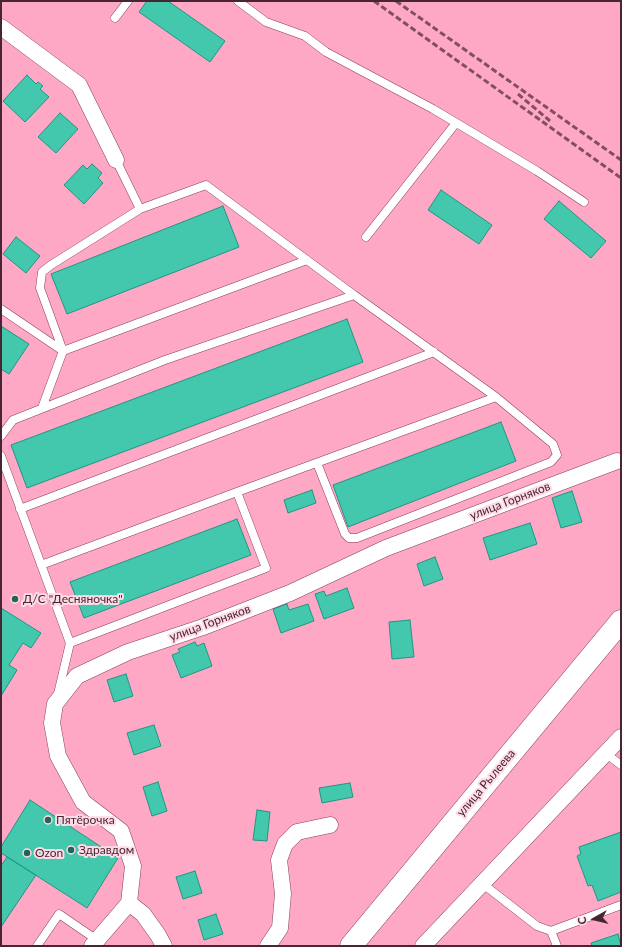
<!DOCTYPE html>
<html>
<head>
<meta charset="utf-8">
<style>
  body { margin:0 }
  #map { position:relative; width:622px; height:947px; overflow:hidden; background:#fea8c6; font-family:Lato,sans-serif }
  canvas { display:block }
  .frame { position:absolute; inset:0; border:2px solid #472532; pointer-events:none }
  .north { position:absolute; left:574px; top:899px; width:40px; height:40px; -webkit-text-stroke:3px #ffdbe6; paint-order:stroke; rotate:262deg; font-size:11px; font-weight:700; line-height:16px; text-align:center; color:#472532 }
  .north::after { content:''; display:block; margin:auto; width:14px; height:18px; background:#472532; clip-path:polygon(50% 0,100% 100%,50% 72%,0 100%) }
</style>
</head>
<body>
<div id="map">
<canvas width="622" height="947"></canvas>
<div class="frame"></div>
<div class="north">С</div>
</div>
<script>
const g = document.querySelector('canvas').getContext('2d');
g.lineJoin = 'round';
function fillPath(path, color) { g.fillStyle = color; g.fill(path, 'evenodd'); }
const toPath = rows => new Path2D(rows.map(r => 'M' + r).join(''));
function trace(path, color, width, dash) { g.strokeStyle = color; g.lineWidth = width; g.lineCap = dash ? 'butt' : 'round'; g.setLineDash(dash || []); g.stroke(path); }
function write(font, color, halo, rows, align = 'center') {
  g.font = font + ' Lato,sans-serif'; g.lineWidth = 4; g.setLineDash([]); g.textBaseline = 'middle'; g.strokeStyle = halo; g.fillStyle = color; for (const [text, x, y, turn = 0] of rows) {
    g.save(); g.translate(x, y); g.rotate((+turn || 0) * Math.PI / 180); g.textAlign = isNaN(turn) ? turn : align; if (halo) g.strokeText(text, 0, 0); g.fillText(text, 0, 0); g.restore();
  }
}
const building = toPath([
  [147,1,168,1,225,41,210,62,139,12,147,1],
  [27,75,36,84,38,82,43,86,40,89,49,97,25,122,3,101,27,75],
  [60,113,78,129,56,153,38,137,60,113],
  [92,164,102,173,98,178,103,183,84,204,64,185,83,165,87,169,92,164],
  [441,190,492,225,479,244,428,210,441,190],
  [559,201,606,241,591,258,544,219,559,201],
  [223,206,239,247,67,314,51,274,223,206],
  [16,237,40,256,26,273,3,254,16,237],
  [347,319,363,362,27,488,11,445,347,319],
  [1,326,29,344,9,374,1,369,1,326],
  [501,422,516,461,348,527,333,485,501,422],
  [312,490,316,503,288,513,284,500,312,490],
  [572,491,582,522,561,528,552,498,572,491],
  [237,519,251,555,84,618,70,582,237,519],
  [530,523,537,544,490,560,483,538,530,523],
  [435,557,443,579,424,586,417,564,435,557],
  [347,588,354,608,324,619,315,594,324,591,326,596,347,588],
  [287,604,289,610,308,604,314,621,281,633,273,609,287,604],
  [1,608,41,633,31,648,23,643,9,665,17,670,1,696,1,608],
  [410,620,414,657,392,659,389,622,410,620],
  [195,642,197,646,204,643,212,666,181,678,172,655,180,652,178,649,195,642],
  [126,674,133,696,114,702,107,680,126,674],
  [154,725,161,746,134,755,127,733,154,725],
  [158,782,167,811,152,816,143,787,158,782],
  [350,783,353,797,322,803,319,788,350,783],
  [30,800,118,858,87,908,1,853,1,847,30,800],
  [257,810,270,812,267,841,253,840,257,810],
  [621,832,621,892,598,901,592,885,588,886,577,856,581,854,579,847,621,832],
  [7,857,36,875,1,927,1,866,7,857],
  [195,871,202,893,183,899,176,877,195,871],
  [216,914,223,934,204,940,198,920,216,914],
  [618,934,621,946,592,946,591,943,618,934]
]);
const service = toPath([
  [238,1,266,22,305,36,326,52,433,109,537,171,584,202],
  [115,18,128,1],
  [116,160,140,209,206,185,354,295],
  [366,237,456,123],
  [1,309,63,351,307,260],
  [42,408,63,351,40,288,42,272,51,265,140,209],
  [1,436,13,420,165,360,354,295,496,397,553,444,557,455,551,462,357,538,349,538,345,534,317,463],
  [1,456,70,643,58,694],
  [237,492,496,397],
  [20,509,434,352],
  [41,565,237,492,266,568,70,643],
  [605,753,621,765],
  [483,884,537,926,551,931,621,905],
  [551,931,557,946],
  [37,946,59,914,97,940]
]);
const minor = toPath([
  [1,27,79,85,116,160],
  [129,903,143,914,158,935,164,946],
  [92,946,129,903,133,866,121,831,83,802,58,756,52,723,55,704,77,676,128,652,203,627,290,593,386,548,617,461],
  [268,946,280,928,283,894,279,860,285,844,297,832,330,825],
  [423,946,621,737]
]);
const primary = toPath([
  [351,946,621,621]
]);
const rail = toPath([
  [374,1,621,178],
  [396,1,621,160],
  [518,94,550,121]
]);
const markers = [
  [15,599,4,"#206557"],
  [48,820,4,"#206557"],
  [71,850,4,"#206557"],
  [27,853,4,"#206557"]
];
const streetNames = [
  ["улица Горняков",510,501,-21],
  ["улица Горняков",210,623,-20],
  ["улица Рылеева",486,783,-50]
];
const poiNames = [
  ["Д/С \"Десняночка\"",23,599],
  ["Пятёрочка",56,820],
  ["Здравдом",79,850],
  ["Ozon",35,853]
];
fillPath(building, '#43c7ad');
trace(building, '#1c9882', 1);
trace(service, '#883e5c', 9);
trace(minor, '#883e5c', 17);
trace(primary, '#883e5c', 23);
trace(service, '#fff', 8);
trace(minor, '#fff', 16);
trace(primary, '#fff', 22);
trace(rail, '#814f61', 3, [6, 3]);
for (const [x, y, r, color] of markers) { const dot = new Path2D(); dot.arc(x, y, r, 0, 2 * Math.PI); g.fillStyle = color; g.fill(dot); trace(dot, '#ffdbe6', 1.5); }
write('12px', '#472532', '#ffdbe6', streetNames);
write('12px', '#472532', '#ffdbe6', poiNames, 'left');
</script>
</body>
</html>
